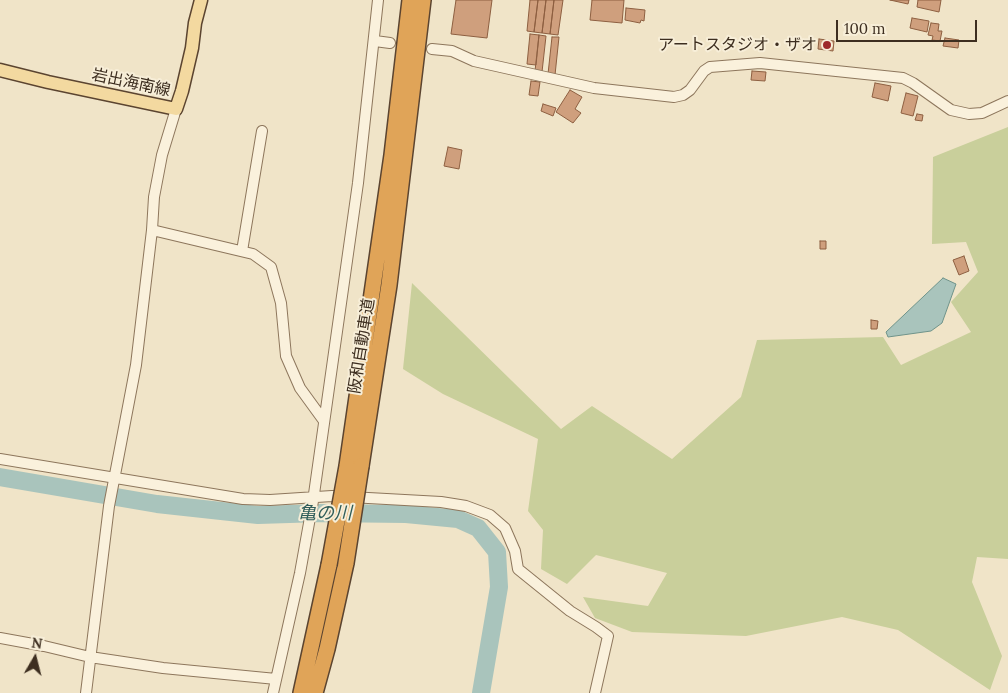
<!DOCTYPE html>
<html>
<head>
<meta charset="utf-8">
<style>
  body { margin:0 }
  #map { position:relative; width:1008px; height:693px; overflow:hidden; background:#f0e4c8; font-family:Lora,serif }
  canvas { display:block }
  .north { position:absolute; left:10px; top:633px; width:50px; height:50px; -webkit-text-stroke:4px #f7eed8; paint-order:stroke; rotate:8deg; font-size:14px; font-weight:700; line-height:20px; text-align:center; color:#3d2e20 }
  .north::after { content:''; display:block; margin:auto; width:18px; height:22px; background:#3d2e20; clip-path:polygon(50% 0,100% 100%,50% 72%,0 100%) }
  .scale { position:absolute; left:836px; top:20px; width:141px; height:22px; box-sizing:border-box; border:2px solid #3d2e20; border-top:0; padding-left:6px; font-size:15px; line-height:18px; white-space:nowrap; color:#3d2e20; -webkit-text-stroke:4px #f7eed8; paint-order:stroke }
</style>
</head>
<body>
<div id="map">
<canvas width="1008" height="693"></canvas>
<div class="north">N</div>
<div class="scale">100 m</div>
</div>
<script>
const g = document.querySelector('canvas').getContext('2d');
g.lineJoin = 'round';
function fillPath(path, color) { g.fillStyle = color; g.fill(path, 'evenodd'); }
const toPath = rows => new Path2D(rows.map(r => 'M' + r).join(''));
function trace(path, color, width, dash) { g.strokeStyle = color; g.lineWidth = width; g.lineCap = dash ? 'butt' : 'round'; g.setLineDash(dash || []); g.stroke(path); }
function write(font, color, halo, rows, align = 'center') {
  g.font = font + ' Lora,"Noto Sans JP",serif'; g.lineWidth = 4; g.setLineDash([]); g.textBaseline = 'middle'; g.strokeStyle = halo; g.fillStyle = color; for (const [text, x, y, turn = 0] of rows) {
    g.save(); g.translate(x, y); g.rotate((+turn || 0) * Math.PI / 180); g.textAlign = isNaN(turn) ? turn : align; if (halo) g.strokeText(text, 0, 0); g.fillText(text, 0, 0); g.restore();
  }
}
const green = toPath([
  [1008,127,1008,559,977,557,972,582,1002,656,990,690,898,630,842,617,746,636,632,632,595,618,583,597,648,606,667,573,596,555,567,584,541,569,543,530,528,511,538,439,443,394,403,369,412,283,561,429,592,406,672,459,741,397,757,340,883,337,901,365,971,332,951,302,978,272,966,242,932,244,933,157]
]);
const water = toPath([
  [943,278,956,284,942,323,931,331,888,337,886,332,943,278]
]);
const river = toPath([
  [0,477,157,504,258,515,321,513,406,514,458,519,478,528,497,552,499,587,481,693]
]);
const building = toPath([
  [456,0,492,0,487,38,451,34,456,0],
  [530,0,538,0,534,32,527,31,530,0],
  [538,0,546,0,542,33,534,32,538,0],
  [546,0,554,0,550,34,542,33,546,0],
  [554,0,563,0,558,35,550,34,554,0],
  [592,0,624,0,622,23,590,20,592,0],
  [890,0,909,0,908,4,890,0],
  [918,0,941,0,939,12,917,7,918,0],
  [626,8,645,10,644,21,641,20,640,23,625,20,626,8],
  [912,18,929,21,927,32,910,28,912,18],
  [931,23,939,24,938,31,942,31,940,41,932,40,933,36,928,35,931,23],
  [530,34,539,35,536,65,527,64,530,34],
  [539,35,546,36,542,72,535,71,539,35],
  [552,37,559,37,555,75,548,74,552,37],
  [945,38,959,40,958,48,943,46,945,38],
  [819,39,834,41,833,51,818,49,819,39],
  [752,71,766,72,765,81,751,80,752,71],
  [531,81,540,82,538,96,529,95,531,81],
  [875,83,891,86,888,101,872,97,875,83],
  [570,90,582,97,575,109,581,113,573,123,556,112,570,90],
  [906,93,918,96,913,116,901,113,906,93],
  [543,104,556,108,553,116,541,111,543,104],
  [917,114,923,115,922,121,915,120,917,114],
  [448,147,462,150,459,169,444,166,448,147],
  [820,241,826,241,826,249,820,249,820,241],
  [964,256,969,271,959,275,953,260,964,256],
  [871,320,878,321,877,329,871,329,871,320]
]);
const minor = toPath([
  [375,41,390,43],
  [432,49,452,51,474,61,594,88,674,97,683,95,690,90,704,71,710,67,760,63,903,78,913,83,951,110,969,114,982,113,1008,101],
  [152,230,253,254,271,267,281,303,286,356,300,388,324,421],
  [242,251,262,131],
  [0,459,243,499,270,500,332,496,441,502,466,506,490,515,505,528,515,551,518,569,570,611,596,627,608,636,595,693],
  [0,638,44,646,90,657,163,668,276,679],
  [86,693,109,506,136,365,152,230,154,197,162,155,176,109],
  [273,693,300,573,313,501,358,183,378,0]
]);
const major = toPath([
  [0,70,48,82,176,109,182,91,192,48,195,23,201,0]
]);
const highway = toPath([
  [347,466,392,155,410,0],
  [361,466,389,285,423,0],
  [301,693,329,565],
  [315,693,327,649,346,563]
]);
const highwayBridge = toPath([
  [346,563,361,466],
  [329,565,347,466]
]);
const markers = [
  [827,45,5,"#9e2a2b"]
];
const poiNames = [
  ["アートスタジオ・ザオ",817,45]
];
const streetNames = [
  ["岩出海南線",131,83,12],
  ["阪和自動車道",362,346,-81]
];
const waterNames = [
  ["亀の川",325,514]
];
fillPath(green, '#c9cf9b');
fillPath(water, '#a9c4bc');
trace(water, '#6f938a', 1);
trace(river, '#a9c4bc', 18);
fillPath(building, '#cf9f7d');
trace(building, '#8d5f41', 1);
trace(minor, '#8d765c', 12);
trace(major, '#5b4430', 15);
trace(highway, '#5b4430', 18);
trace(minor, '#faf1dc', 10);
trace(major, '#f3d9a0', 12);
trace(highway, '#e0a458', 15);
trace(highwayBridge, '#5b4430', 18, []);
trace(highwayBridge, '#e0a458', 15);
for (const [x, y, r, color] of markers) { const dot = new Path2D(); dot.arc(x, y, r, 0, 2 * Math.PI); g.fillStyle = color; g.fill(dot); trace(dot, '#f7eed8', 2); }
write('16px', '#3d2e20', '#f7eed8', poiNames, 'right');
write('16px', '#3d2e20', '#f7eed8', streetNames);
write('italic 18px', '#2f5d5a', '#f7eed8', waterNames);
</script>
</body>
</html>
